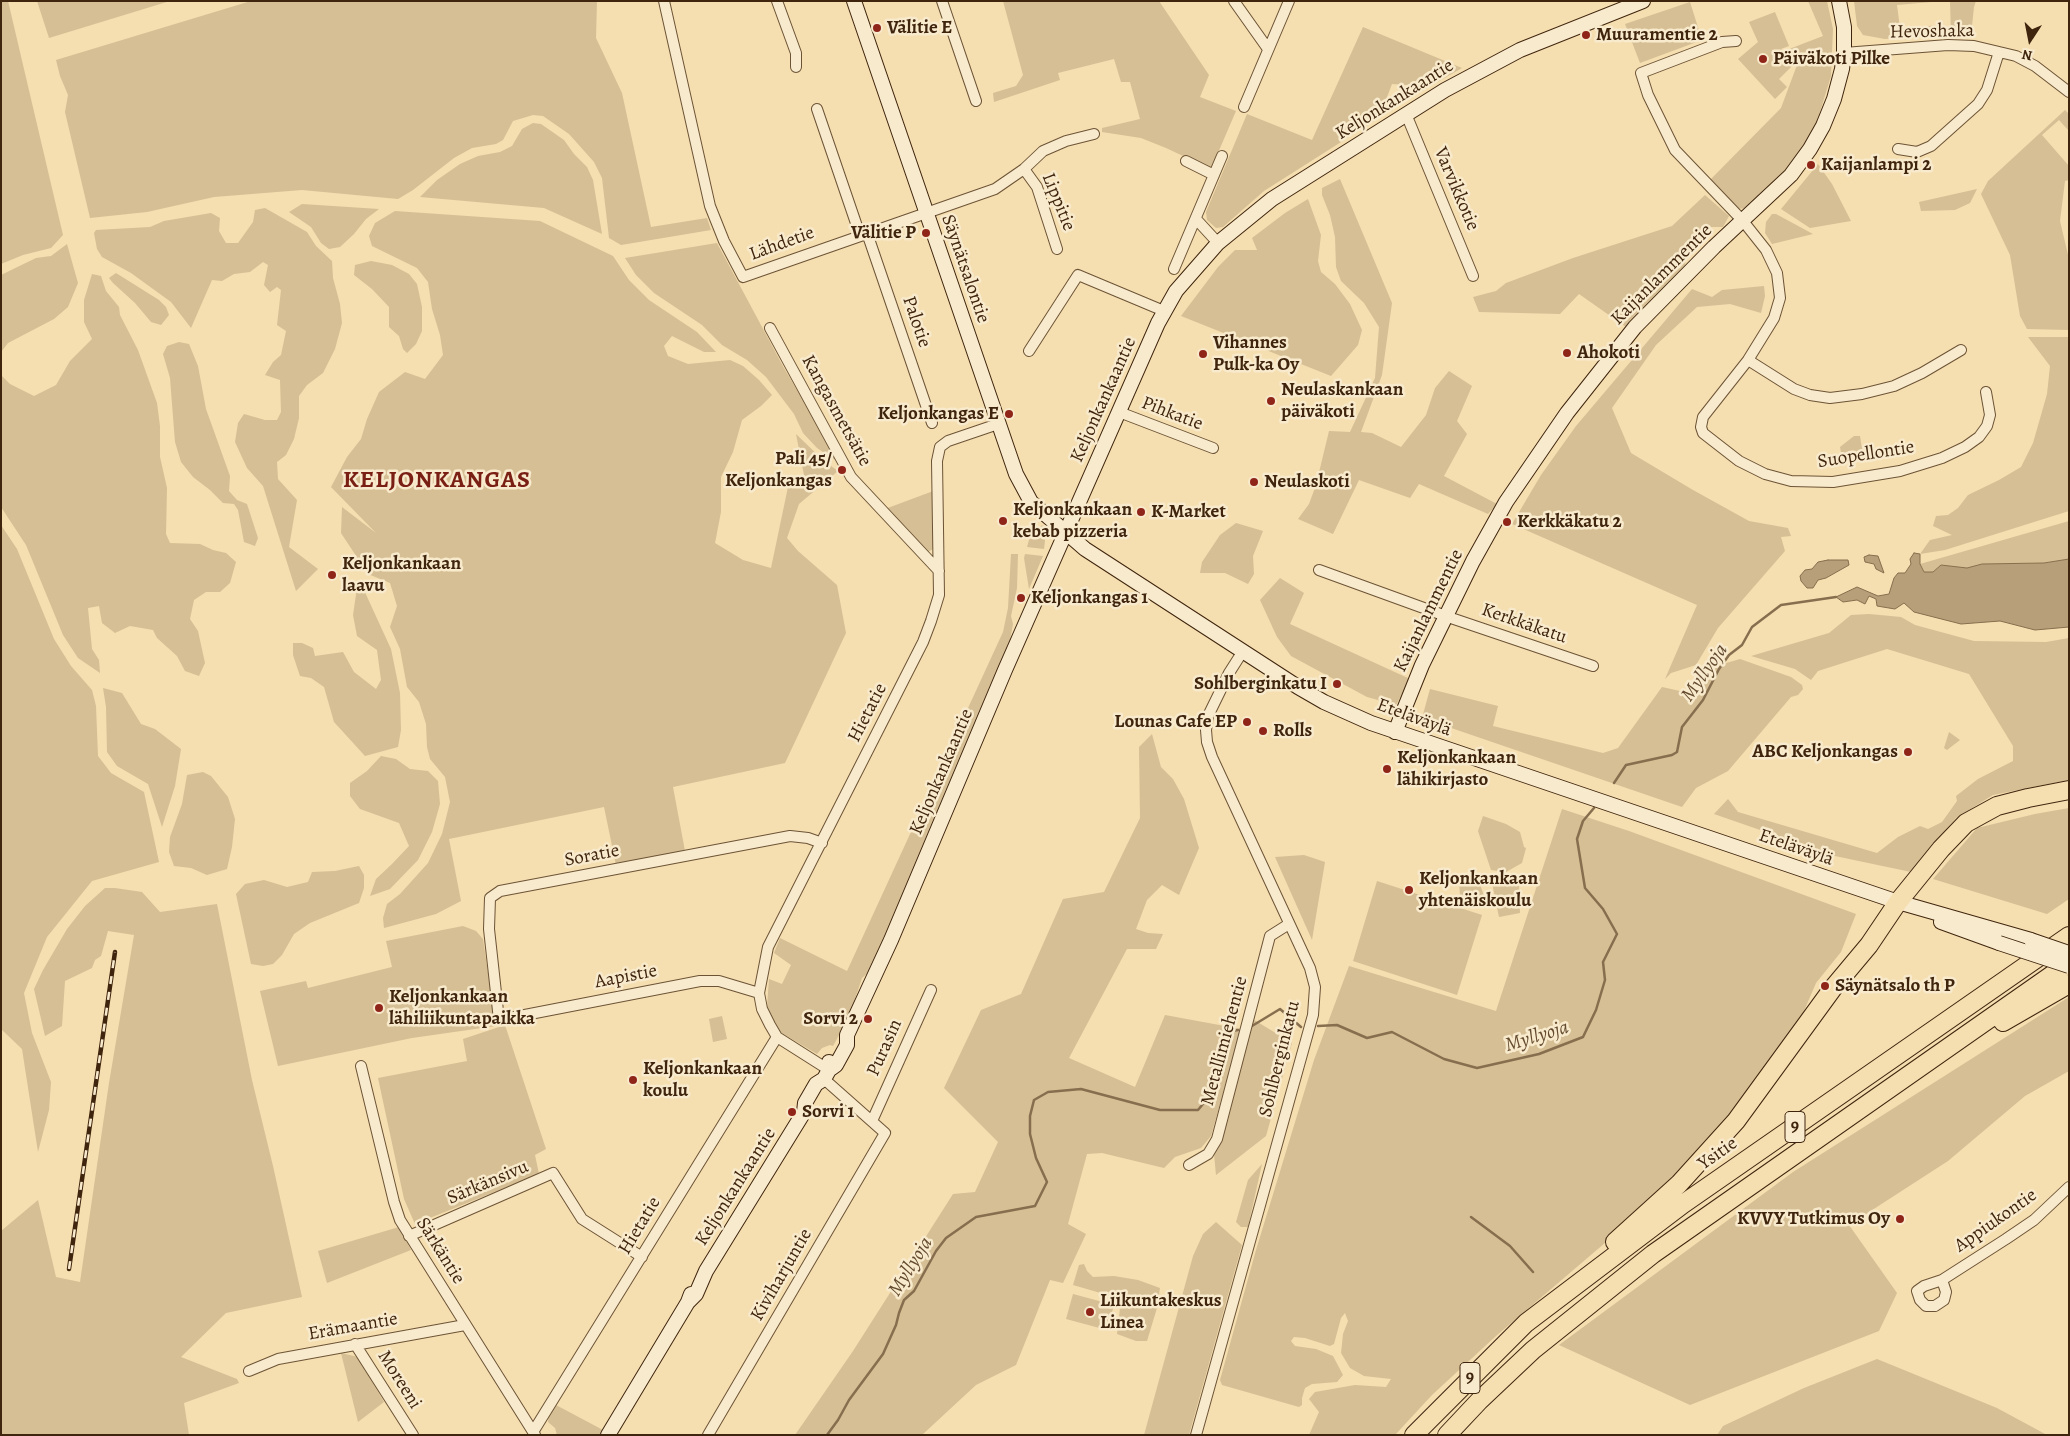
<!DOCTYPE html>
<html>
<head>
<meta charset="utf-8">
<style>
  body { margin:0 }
  #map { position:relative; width:2070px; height:1436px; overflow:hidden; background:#f5deb0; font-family:Alegreya,serif }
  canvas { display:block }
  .frame { position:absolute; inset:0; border:2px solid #40250e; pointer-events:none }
  .north { position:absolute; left:2005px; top:15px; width:50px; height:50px; -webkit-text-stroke:4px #f8eacc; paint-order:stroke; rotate:191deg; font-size:14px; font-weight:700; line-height:20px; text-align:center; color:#40250e }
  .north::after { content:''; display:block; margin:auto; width:18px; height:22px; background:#40250e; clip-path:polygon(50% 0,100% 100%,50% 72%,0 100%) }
</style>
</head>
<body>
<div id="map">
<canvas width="2070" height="1436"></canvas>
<div class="frame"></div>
<div class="north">N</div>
</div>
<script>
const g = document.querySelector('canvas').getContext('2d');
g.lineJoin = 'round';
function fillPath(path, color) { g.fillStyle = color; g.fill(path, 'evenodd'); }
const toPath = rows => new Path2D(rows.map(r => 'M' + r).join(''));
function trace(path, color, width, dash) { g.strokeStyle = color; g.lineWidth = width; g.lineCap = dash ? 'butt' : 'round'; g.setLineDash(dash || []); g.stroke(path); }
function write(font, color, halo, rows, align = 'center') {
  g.font = font + ' Alegreya,serif'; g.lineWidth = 5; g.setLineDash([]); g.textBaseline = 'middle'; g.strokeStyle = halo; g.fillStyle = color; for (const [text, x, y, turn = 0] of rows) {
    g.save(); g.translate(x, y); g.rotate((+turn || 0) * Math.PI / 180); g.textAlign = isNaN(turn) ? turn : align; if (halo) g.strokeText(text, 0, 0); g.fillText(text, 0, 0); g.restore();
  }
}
const green = toPath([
  [1,1,8,1,63,235,51,248,23,255,1,264],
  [37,1,170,1,49,38],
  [251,1,597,1,596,38,622,93,651,227,707,218,711,230,621,245,609,238,602,178,594,162,569,134,543,116,533,115,513,121,503,140,496,144,472,148,454,158,413,190,398,199,302,190,214,197,147,212,90,218,65,112,68,95,60,76,56,60],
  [1003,1,1159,1,1209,75,1200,97,1236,111,1211,169,1166,148,1141,138,1102,132,1102,128,1140,119,1130,82,1121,82,1114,59,1058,73,1060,80,994,102,993,93,1016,86,1023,75],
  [1808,1,1827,1,1833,29,1831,76,1816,125,1787,173,1749,208,1736,209,1710,180,1781,108,1797,65,1784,51,1823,36],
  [1854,1,1943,1,1897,5,1900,28,1942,25,1942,35,1885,39,1863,35,1857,26],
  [1950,1,1976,1,1974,7,1971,35,1951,35],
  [1690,2,1702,40,1640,63,1625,24],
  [1775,12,1789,46,1781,49,1794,64,1779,79,1787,87,1775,99,1738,59,1758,42,1749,22],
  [1363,27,1462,68,1415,95,1407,85,1392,84,1387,97,1393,109,1264,191,1223,227,1216,228,1207,220,1206,212,1247,114,1312,140],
  [2065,110,2069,114,2069,131,2059,120,2042,135,2069,166,2069,180,2065,181,2060,221,2069,259,2069,330,2027,329,2020,316,2010,255,1981,194,1988,181],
  [533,123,541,124,564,140,574,154,587,167,593,180,602,234,544,208,420,197,437,180,460,164,478,156,500,152,512,146,522,129],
  [1818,164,1832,184,1851,221,1810,228,1781,209],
  [1340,179,1392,303,1382,375,1361,432,1372,433,1401,447,1426,415,1435,388,1449,371,1472,386,1457,421,1467,434,1444,476,1497,504,1488,514,1419,484,1410,498,1359,480,1333,534,1298,519,1309,504,1316,485,1329,431,1350,432,1375,378,1379,327,1364,303,1341,281,1336,267,1335,237,1330,215,1322,195,1322,188],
  [1977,189,1970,203,1955,210,1921,211,1919,202],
  [1705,195,1729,216,1723,227,1707,227,1688,245,1685,265,1626,327,1579,294,1560,314,1479,312,1473,297,1496,291,1506,283,1573,258,1672,226],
  [1308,199,1321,235,1318,261,1321,272,1335,284,1350,304,1362,330,1358,345,1331,376,1181,316,1218,267,1235,250,1257,250,1252,238,1285,213],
  [302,204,379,209,366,219,354,234,340,247,329,249,321,243,311,227,289,212],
  [265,208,307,232,316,246,332,261,333,278,340,304,342,323,335,349,323,373,307,385,299,396,299,418,294,439,286,455,277,462,278,479,297,500,289,547,318,569,296,591,263,486,247,468,235,442,238,423,244,414,265,420,277,420,281,412,280,380,265,375,273,362,281,355,286,331,277,325,281,290,277,287,270,292,264,285,268,265,263,262,250,272,234,274,222,281,212,280,191,328,171,302,131,273,102,257,97,249,94,233,96,230,150,227,164,221,211,213,220,218,219,231,226,243,238,243,253,222,255,210],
  [395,211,540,221,613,256,629,280,649,300,697,332,716,352,704,352,672,336,664,346,668,356,688,364,730,360,743,366,759,380,772,395,761,406,742,420,733,452,721,477,721,512,715,543,743,560,771,568,788,487,804,475,796,434,824,461,838,471,799,504,787,538,798,551,837,585,846,633,785,763,673,787,685,851,616,865,604,807,449,839,461,901,436,914,384,928,383,918,387,904,400,894,428,863,442,834,450,802,445,777,430,759,427,747,426,724,419,702,407,687,400,649,390,627,397,606,390,583,368,574,341,533,342,507,376,533,331,487,347,457,361,439,367,419,379,392,405,372,425,379,443,355,440,335,432,309,428,282,417,268,372,246,369,236,375,223],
  [1772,214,1776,214,1813,234,1772,244,1765,233,1766,222],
  [717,243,784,368,840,463,817,448,803,433,794,414,766,377,747,360,722,345,702,325,654,293,636,275,625,258],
  [67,244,78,283,68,307,54,319,8,343,1,352,1,275,36,258,51,256],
  [371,261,392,265,409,274,417,284,422,307,422,331,416,344,407,353,403,349,399,336,389,327,389,307,372,289,354,275,355,265],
  [116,273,159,300,166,307,169,315,161,325,151,322,135,303,113,283,109,278],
  [92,274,101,276,106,291,119,307,120,315,138,350,157,403,160,426,160,457,167,488,166,534,170,543,200,544,213,550,226,553,236,562,230,583,220,592,206,592,194,600,190,619,198,631,205,663,199,676,185,671,177,656,157,638,153,630,130,626,115,633,102,623,99,606,88,608,92,649,99,660,100,673,78,658,63,635,26,545,1,507,1,375,10,384,34,396,56,385,70,361,92,339,84,322,84,300],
  [1764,286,1765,296,1761,313,1730,304,1697,307,1656,345,1612,408,1631,453,1693,490,1749,521,1788,528,1791,536,1781,537,1785,551,1718,628,1696,665,1671,673,1665,679,1697,605,1512,524,1541,475,1576,426,1692,289,1712,297,1722,290],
  [2028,337,2069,337,2069,511,1945,550,1920,554,1930,540,1952,535,1933,526,1936,516,1948,515,1958,508,1968,495,1999,480,2021,467,2033,443,2047,394,2050,366],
  [179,342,189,344,198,366,206,409,230,476,229,491,237,500,247,504,258,538,255,546,244,542,238,510,234,504,223,503,210,490,193,477,181,462,175,442,170,378,163,354,167,346],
  [1854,436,1860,436,1863,455,1842,458,1840,447],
  [936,490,937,547,926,553,885,509],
  [2069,521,2069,559,2044,563,1982,564,1967,568,1941,565,1933,572,1924,572,1920,564],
  [1236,523,1263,531,1253,556,1254,574,1248,584,1225,573,1200,573,1202,562,1220,535],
  [1,525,17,549,54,639,71,666,92,690,96,706,98,756,111,773,144,792,159,862,92,881,47,937,24,993,32,1033,51,1082,49,1110,38,1152,22,1049,1,1029],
  [1042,525,1046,532,1044,549,1027,547,1029,540],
  [1011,554,1018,554,1017,588,1011,616,1013,624,1010,640,872,969,862,978,849,1017,833,1046,830,1045,822,1048,817,1054,780,1032,767,1007,769,979,782,984,791,965,774,953,780,938,847,971,1003,632,1008,608],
  [1025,554,1043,556,1029,589,1024,558],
  [1280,578,1304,593,1290,624,1410,679,1396,705,1367,697,1291,656,1277,637,1260,600],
  [357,588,363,588,391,649,400,693,401,730,398,747,365,756,334,722,324,687,311,678,300,676,293,655,293,643,302,643,313,648,315,656,343,652,354,672,376,689,381,680,377,650,357,636,353,615],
  [1869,614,1901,617,1915,625,1974,641,2046,642,2069,638,2069,780,1993,795,1956,818,1911,872,1835,856,1714,814,1728,799,1738,812,1877,853,1898,837,1920,826,1928,829,1942,822,1957,801,1956,796,1978,779,2013,761,2013,746,1969,674,1887,649,1818,671,1811,680,1795,669,1751,656,1829,633,1851,615],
  [1740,659,1791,677,1802,685,1803,689,1798,695,1791,697,1728,771,1696,788,1682,807,1422,718,1430,689,1498,706,1493,726,1603,753,1618,748,1662,687,1680,691,1692,688,1698,683,1706,669],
  [103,688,122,693,141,724,155,729,181,749,175,786,162,827,148,784,117,766,107,752,106,707],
  [1949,732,1960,740,1947,750,1944,748],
  [1152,734,1161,767,1173,779,1184,799,1199,848,1179,895,1162,885,1147,900,1136,929,1148,933,1163,934,1156,949,1127,949,1069,1058,1135,1087,1165,1015,1241,1029,1211,1136,1201,1148,1175,1157,1164,1168,1102,1153,1087,1154,1068,1224,1086,1234,1063,1283,1050,1280,1016,1365,976,1385,922,1435,795,1435,853,1351,953,1194,975,1192,998,1142,944,1088,981,1010,1021,994,1063,899,1104,892,1140,818,1139,747],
  [381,756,396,759,410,769,428,771,438,781,440,804,432,832,418,860,390,889,370,896,376,879,392,864,409,846,399,823,360,809,350,796,350,783,367,771],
  [203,772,211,776,228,797,235,819,232,847,227,869,207,875,191,868,174,866,169,852,170,837,182,804,187,775],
  [2069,808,2069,899,2047,914,1933,879,1977,828,2035,814],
  [1562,809,1629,831,1856,914,1841,952,1816,983,1801,1018,1761,1071,1765,1074,1694,1160,1653,1202,1496,1336,1432,1395,1395,1435,1309,1435,1319,1412,1309,1399,1315,1392,1355,1385,1386,1387,1391,1379,1364,1376,1350,1368,1341,1353,1343,1334,1348,1321,1345,1313,1341,1318,1334,1344,1330,1346,1305,1338,1294,1337,1291,1341,1295,1346,1316,1349,1333,1356,1343,1375,1337,1382,1312,1384,1305,1388,1302,1398,1302,1405,1299,1407,1222,1385,1220,1380,1256,1250,1314,1060,1349,966,1496,1011],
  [1483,816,1506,824,1520,832,1524,847,1526,848,1522,863,1506,872,1491,870,1478,831],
  [1304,855,1325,862,1312,940,1275,857],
  [359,866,364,875,364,888,359,903,310,923,294,934,282,955,273,964,263,966,251,964,236,894,245,884,264,880,287,887,308,882,312,872,335,871],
  [1507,877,1510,884,1519,885,1520,913,1499,917,1491,878],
  [1478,879,1487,904,1460,896,1459,880],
  [1377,881,1482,915,1457,995,1353,961],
  [105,888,115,888,142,892,160,912,217,904,252,1080,273,1166,302,1297,226,1313,181,1357,237,1379,239,1383,184,1403,189,1435,1,1435,1,1231,38,1200,56,1277,80,1282,109,1083,134,935,108,931,101,956,95,960,92,968,65,981,62,1026,45,1036,34,989,43,970,67,929,85,906],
  [463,926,476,931,483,939,496,1026,412,1038,278,1066,260,991,306,981,308,988,392,967,386,941],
  [2069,997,2069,1071,2025,1096,1948,1161,1849,1225,1897,1293,1879,1331,1690,1405,1559,1345,1793,1172],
  [722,1016,727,1039,713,1042,709,1019],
  [1251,1018,1292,1043,1266,1136,1216,1175,1214,1154,1218,1148],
  [505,1025,546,1149,535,1155,539,1174,415,1224,404,1199,378,1078,467,1061,463,1039],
  [1262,1164,1248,1227,1241,1227,1236,1222,1248,1180],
  [1216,1222,1242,1245,1189,1435,1144,1435,1193,1256,1203,1234],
  [399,1227,411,1250,327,1283,318,1251],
  [1084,1264,1087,1271,1093,1277,1114,1276,1138,1280,1160,1288,1157,1308,1147,1341,1136,1341,1117,1334,1121,1299,1073,1285,1079,1265],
  [1073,1294,1114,1305,1107,1330,1066,1319],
  [341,1353,358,1357,384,1402,358,1422],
  [1877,1359,1997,1408,2047,1435,1717,1435,1723,1426,1804,1388],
  [556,1405,603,1430,599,1435,557,1435,555,1428,548,1422,549,1415]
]);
const water = toPath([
  [1914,553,1920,554,1920,564,1924,572,1933,572,1941,565,1967,568,1982,564,2044,563,2069,559,2069,627,2035,630,2000,621,1961,624,1914,612,1904,603,1895,609,1877,606,1876,599,1869,596,1865,604,1857,600,1843,602,1836,597,1857,587,1878,596,1889,594,1894,578,1898,573,1905,573,1911,564,1910,559,1914,553],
  [1869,555,1878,556,1884,573,1876,569,1874,564,1865,562,1864,557,1869,555],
  [1828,560,1848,560,1849,565,1826,578,1818,580,1813,588,1807,588,1801,581,1800,576,1805,570,1812,569,1818,562,1828,560]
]);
const stream = toPath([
  [1614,783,1626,765,1672,755,1677,752,1682,727,1703,700,1719,669,1729,655,1742,645,1752,627,1781,605,1836,597],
  [1252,1026,1280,1009,1301,1027],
  [1318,1026,1337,1025,1367,1038,1392,1032,1444,1059,1477,1068,1539,1054,1583,1037,1596,1010,1605,980,1603,962,1617,934,1603,909,1585,888,1577,839,1583,821,1594,808],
  [1471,1217,1510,1246,1533,1272],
  [827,1435,838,1420,849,1400,883,1354,896,1325,899,1313,904,1300,914,1291,936,1251,946,1238,976,1217,1035,1206,1047,1182,1036,1158,1030,1134,1030,1116,1034,1100,1048,1092,1081,1089,1160,1110,1198,1110,1217,1087,1218,1059,1227,1032,1238,1030]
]);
const street = toPath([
  [664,1,710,206,724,241,743,277,995,189,1024,169,1043,151,1066,141,1094,134],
  [777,1,796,53,796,67],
  [942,1,976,101],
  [1234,1,1268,49],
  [1736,41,1722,42,1641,73,1648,95,1675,150,1743,221,1766,250,1777,273,1780,298,1774,318,1748,360,1703,417,1701,427,1703,433,1739,461,1765,474,1791,481,1833,482,1900,471,1942,458,1965,447,1979,437,1987,426,1990,415,1986,392],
  [1844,53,1948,45,1974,46,2016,56,2035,66,2069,92],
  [1244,107,1289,1],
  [817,109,860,235],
  [1406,114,1473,276],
  [1898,149,1917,152,1931,146,1978,104,1987,90,1999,52],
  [1186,161,1214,175],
  [1024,169,1037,187,1057,249],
  [1196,219,1218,243],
  [867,233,932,423],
  [1174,269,1222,156],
  [770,328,851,477,939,571],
  [1029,351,1078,275,1164,311],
  [1748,360,1794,389,1810,395,1830,398,1862,394,1894,386,1922,373,1961,350],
  [1119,412,1213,448],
  [1319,570,1454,619,1593,666],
  [759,993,719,981,700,981,499,1020,489,929,490,898,500,891,790,836,808,838,822,843],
  [361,1066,394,1202,400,1220,535,1435],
  [829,1070,777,1037,770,1025,762,1009,759,993,768,947,923,642,931,621,939,595,937,461,940,447,948,441,998,424],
  [872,1121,931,990],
  [1189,1165,1208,1154,1217,1139,1270,936,1289,924],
  [409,1236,553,1173,582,1219,642,1257],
  [1942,1280,1946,1292,1944,1300,1935,1306,1926,1306,1920,1300,1917,1291,1924,1286,1942,1280,2006,1239,2034,1220,2069,1187],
  [355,1344,413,1435],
  [249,1371,278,1359,465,1325],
  [533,1432,777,1037],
  [708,1435,885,1133,824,1079],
  [1196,1435,1313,1015,1315,987,1310,968,1212,757,1207,742,1206,730,1208,716,1229,673,1243,651]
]);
const secondary = toPath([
  [854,1,1016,474,1031,502,1085,549,1298,687,1324,702,1371,723,1898,902,2031,940],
  [1395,732,1422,665,1473,561,1506,502,1567,413,1635,327,1714,247,1791,175,1810,149,1823,126,1834,99,1842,69,1844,53,1844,27,1839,1],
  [1941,922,1999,943],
  [829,1070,836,1065,847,1045,847,1035,891,940,1005,670,1158,323,1176,291,1218,243,1272,199,1445,90,1520,50,1643,1],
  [688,1302,696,1294,706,1271,804,1112,805,1103,816,1084,824,1079,829,1070,829,1062],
  [608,1435,688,1302,691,1294]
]);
const highway = toPath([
  [2003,1022,2069,984],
  [1615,1242,1679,1184,1736,1121,1833,988,1869,945,1898,902,1941,849,1966,823,1997,806,2028,798,2069,790],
  [1414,1435,1526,1323,1683,1204,2069,936],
  [1447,1435,1479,1401,1533,1350,1653,1254,2069,963]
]);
const rail = toPath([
  [69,1269,115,952]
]);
const secondaryBridge = toPath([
  [2031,940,2069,953],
  [1999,943,2069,966]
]);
const markers = [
  [877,28,5,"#8f2418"],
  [1586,35,5,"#8f2418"],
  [1763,59,5,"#8f2418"],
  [1811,165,5,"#8f2418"],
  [926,233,5,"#8f2418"],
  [1567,353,5,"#8f2418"],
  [1203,354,5,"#8f2418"],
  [1271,401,5,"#8f2418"],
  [1009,414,5,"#8f2418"],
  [842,470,5,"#8f2418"],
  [1254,482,5,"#8f2418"],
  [1141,512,5,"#8f2418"],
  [1003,521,5,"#8f2418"],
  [1507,522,5,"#8f2418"],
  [332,575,5,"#8f2418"],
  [1021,598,5,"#8f2418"],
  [1337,684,5,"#8f2418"],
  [1247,722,5,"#8f2418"],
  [1263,731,5,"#8f2418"],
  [1908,752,5,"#8f2418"],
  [1387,769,5,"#8f2418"],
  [1409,890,5,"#8f2418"],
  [1825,986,5,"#8f2418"],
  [379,1008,5,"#8f2418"],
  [868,1019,5,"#8f2418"],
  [633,1080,5,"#8f2418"],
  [792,1112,5,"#8f2418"],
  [1900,1219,5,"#8f2418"],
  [1090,1312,5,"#8f2418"]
];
const shields = [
  [1795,1127,20],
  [1470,1378,20]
];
const shieldNames = [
  ["9",1795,1127],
  ["9",1470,1378]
];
const poiNames = [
  ["Välitie E",887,28],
  ["Muuramentie 2",1596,35],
  ["Päiväkoti Pilke",1773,59],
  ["Kaijanlampi 2",1821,165],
  ["Välitie P",916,233,"right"],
  ["Vihannes",1213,343],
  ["Pulk-ka Oy",1213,365],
  ["Ahokoti",1577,353],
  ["Neulaskankaan",1281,390],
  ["päiväkoti",1281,412],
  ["Keljonkangas E",999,414,"right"],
  ["Pali 45/",832,459,"right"],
  ["Keljonkangas",832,481,"right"],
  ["Neulaskoti",1264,482],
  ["Keljonkankaan",1013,510],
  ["kebab pizzeria",1013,532],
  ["K-Market",1151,512],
  ["Kerkkäkatu 2",1517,522],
  ["Keljonkankaan",342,564],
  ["laavu",342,586],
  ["Keljonkangas 1",1031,598],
  ["Sohlberginkatu I",1327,684,"right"],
  ["Lounas Cafe EP",1237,722,"right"],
  ["Rolls",1273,731],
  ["ABC Keljonkangas",1898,752,"right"],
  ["Keljonkankaan",1397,758],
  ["lähikirjasto",1397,780],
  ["Keljonkankaan",1419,879],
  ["yhtenäiskoulu",1419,901],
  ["Säynätsalo th P",1835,986],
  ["Keljonkankaan",389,997],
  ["lähiliikuntapaikka",389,1019],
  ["Sorvi 2",858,1019,"right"],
  ["Keljonkankaan",643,1069],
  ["koulu",643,1091],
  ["Sorvi 1",802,1112],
  ["KVVY Tutkimus Oy",1890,1219,"right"],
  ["Liikuntakeskus",1100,1301],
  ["Linea",1100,1323]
];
const streetNames = [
  ["Hevoshaka",1932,32,-1],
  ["Keljonkankaantie",1395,100,-32],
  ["Varvikkotie",1456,189,67],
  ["Lippitie",1058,202,68],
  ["Lähdetie",782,244,-20],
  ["Säynätsalontie",965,269,71],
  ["Kaijanlammentie",1662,275,-45],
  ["Palotie",916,322,71],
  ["Keljonkankaantie",1104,400,-66],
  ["Kangasmetsätie",836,411,61],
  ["Pihkatie",1172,414,21],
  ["Suopellontie",1866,455,-9],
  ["Kaijanlammentie",1429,611,-64],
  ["Kerkkäkatu",1524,624,19],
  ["Hietatie",868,713,-63],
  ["Eteläväylä",1414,718,20],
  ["Keljonkankaantie",942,772,-67],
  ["Eteläväylä",1796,848,19],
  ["Soratie",592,856,-11],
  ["Aapistie",626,977,-11],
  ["Metallimiehentie",1225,1041,-75],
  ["Purasin",885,1048,-66],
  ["Sohlberginkatu",1280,1059,-76],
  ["Ysitie",1718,1154,-35],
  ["Särkänsivu",488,1183,-23],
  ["Keljonkankaantie",736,1187,-58],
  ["Appiukontie",1996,1221,-35],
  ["Hietatie",640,1226,-59],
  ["Särkäntie",440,1251,58],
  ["Kiviharjuntie",782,1275,-60],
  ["Erämaantie",353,1327,-10],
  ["Moreeni",399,1380,58]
];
const waterNames = [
  ["Myllyoja",1705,673,-55],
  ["Myllyoja",1537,1037,-17],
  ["Myllyoja",911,1267,-58]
];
const districtNames = [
  ["KELJONKANGAS",437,481]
];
fillPath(green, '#d6bf94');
fillPath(water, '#b79f79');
trace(water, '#876e4e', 1);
trace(stream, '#876e4e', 2.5);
trace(street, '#6d5336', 12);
trace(secondary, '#40250e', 16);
trace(highway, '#40250e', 20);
trace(street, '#f8eacc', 10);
trace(secondary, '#f8eacc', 14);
trace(highway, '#f5deb0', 18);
trace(rail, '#40250e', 4.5);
trace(rail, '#f8eacc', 2.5, [8]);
trace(secondaryBridge, '#40250e', 16, []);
trace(secondaryBridge, '#f8eacc', 14);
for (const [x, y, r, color] of markers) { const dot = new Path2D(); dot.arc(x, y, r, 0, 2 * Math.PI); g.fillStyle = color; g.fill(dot); trace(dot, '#f8eacc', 2); }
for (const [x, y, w] of shields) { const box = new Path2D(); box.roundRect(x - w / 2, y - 15.5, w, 31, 4); g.fillStyle = '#f8eacc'; g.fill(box); trace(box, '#40250e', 1); }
write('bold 18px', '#40250e', null, shieldNames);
write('bold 19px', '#40250e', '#f8eacc', poiNames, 'left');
write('19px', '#40250e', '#f8eacc', streetNames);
write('italic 20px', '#644a2e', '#f8eacc', waterNames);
g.letterSpacing = '1px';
write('bold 24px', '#7a1f14', '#f8eacc', districtNames);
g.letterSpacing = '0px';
</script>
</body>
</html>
